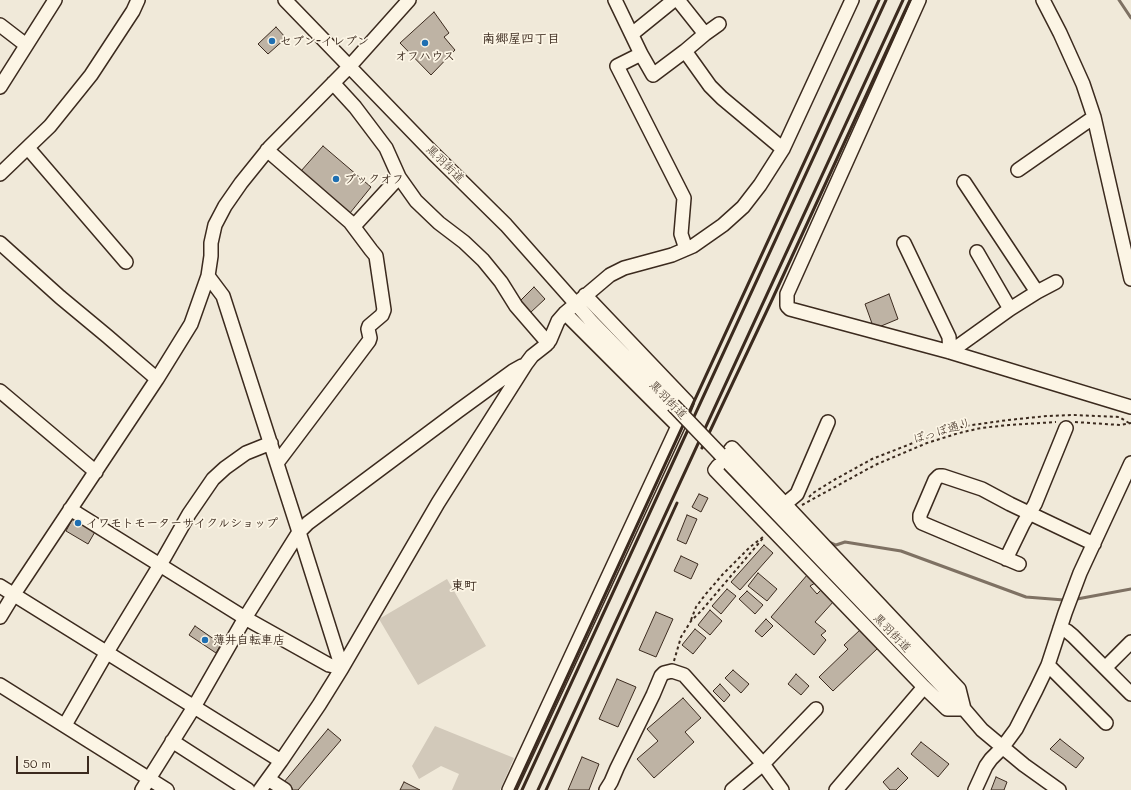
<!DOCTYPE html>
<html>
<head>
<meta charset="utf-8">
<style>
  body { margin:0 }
  #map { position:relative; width:1131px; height:790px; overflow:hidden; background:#f0e9d9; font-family:Mali,sans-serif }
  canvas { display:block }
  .scale { position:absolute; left:16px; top:756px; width:73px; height:18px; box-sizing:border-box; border:2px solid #3b2a1e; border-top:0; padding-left:5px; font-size:12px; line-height:14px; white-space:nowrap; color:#3b2a1e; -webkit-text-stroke:3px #fcf5e5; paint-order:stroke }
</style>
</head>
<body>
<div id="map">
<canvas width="1131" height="790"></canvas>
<div class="scale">50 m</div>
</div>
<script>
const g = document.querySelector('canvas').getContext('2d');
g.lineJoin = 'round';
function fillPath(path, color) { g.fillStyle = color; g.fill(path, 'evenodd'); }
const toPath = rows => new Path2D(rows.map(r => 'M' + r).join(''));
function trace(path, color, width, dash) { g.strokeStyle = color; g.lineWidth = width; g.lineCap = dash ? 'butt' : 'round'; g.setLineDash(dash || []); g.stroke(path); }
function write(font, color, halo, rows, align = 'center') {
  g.font = font + ' Mali,"Klee One",sans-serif'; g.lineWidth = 3.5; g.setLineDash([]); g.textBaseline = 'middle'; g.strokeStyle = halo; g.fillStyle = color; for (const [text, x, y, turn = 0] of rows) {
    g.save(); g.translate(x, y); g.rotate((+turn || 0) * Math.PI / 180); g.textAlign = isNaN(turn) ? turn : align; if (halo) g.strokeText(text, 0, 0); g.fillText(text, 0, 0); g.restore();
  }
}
const green = toPath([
  [447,579,486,646,418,685,379,619],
  [435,726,514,758,500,790,452,790,459,774,441,766,419,779,412,766]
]);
const stream = toPath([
  [1119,0,1131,18],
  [827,541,836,545,845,542,901,551,1026,597,1064,600],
  [1077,599,1131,589]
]);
const building = toPath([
  [434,12,449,33,444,37,455,50,431,75,400,43,434,12],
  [276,27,286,38,268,54,258,44,276,27],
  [323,146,371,187,350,213,301,171,323,146],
  [534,287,545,299,531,312,520,301,534,287],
  [889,294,898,319,874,329,865,304,889,294],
  [699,494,708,498,701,512,692,507,699,494],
  [687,515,697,519,686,544,677,540,687,515],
  [74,516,96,530,88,544,66,531,74,516],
  [764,545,773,553,740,590,731,582,764,545],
  [681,556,698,564,691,579,674,571,681,556],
  [758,573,777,589,767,601,748,586,758,573],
  [808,574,815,583,810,586,817,594,821,590,834,601,815,622,826,631,821,635,826,640,814,655,771,617,808,574],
  [727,589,736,596,721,614,712,606,727,589],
  [747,591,763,605,755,614,739,599,747,591],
  [710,610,722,621,710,635,698,625,710,610],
  [656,612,673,619,656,657,639,650,656,612],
  [766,619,773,626,762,637,755,631,766,619],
  [195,626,221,644,216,653,189,635,195,626],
  [695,629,706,638,693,654,682,645,695,629],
  [860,630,878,648,833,691,819,677,848,649,844,645,860,630],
  [733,670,749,684,741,693,725,678,733,670],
  [796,674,809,686,801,695,788,684,796,674],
  [617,679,636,687,618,727,599,719,617,679],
  [720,684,730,695,724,702,713,691,720,684],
  [683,698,701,718,685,732,694,742,654,778,637,759,658,741,647,729,683,698],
  [328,729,341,740,298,790,293,790,284,782,328,729],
  [1060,739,1084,758,1076,768,1050,749,1060,739],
  [921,742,949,764,938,777,911,754,921,742],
  [582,757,599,764,589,790,568,790,582,757],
  [898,768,908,778,896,790,890,790,883,782,898,768],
  [996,777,1007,782,1004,790,991,790,996,777],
  [404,782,420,790,400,790,404,782]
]);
const path = toPath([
  [1075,422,1120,425,1131,423],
  [809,497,813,493,834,480,872,459,931,436,965,426,1008,420,1047,416,1074,415,1119,417,1129,423],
  [802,505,875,465,927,443,959,433,981,428,1009,425,1056,422],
  [691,620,696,607,705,595,723,574,750,547,763,537],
  [674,661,681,637,691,621,702,610,764,537]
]);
const minor = toPath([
  [285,0,433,153,506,225,592,322,673,405],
  [615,0,641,54,653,75,685,51,710,86,722,98,783,149],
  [678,0,705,34],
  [919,0,787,294,787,306,790,309,950,352,1131,407],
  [1043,0,1060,33,1083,84,1094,117,1131,279],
  [0,25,26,45],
  [632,34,674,0],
  [685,51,705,34,719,24],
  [641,54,617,66,684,198,681,234,686,249],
  [333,83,355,107,386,148,399,177,354,226],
  [0,87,55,0],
  [28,148,126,262],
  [267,150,350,222,371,250,376,256,384,310,382,315,369,326,368,329,370,338,369,341,277,463],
  [1018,170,1094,117],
  [0,174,50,126,91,75,133,11,138,0],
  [399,177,416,201,439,223,464,242,483,260,501,282,516,306,548,343],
  [964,182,1037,292],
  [0,243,60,297,107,336,157,379],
  [904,243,949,337,950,352],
  [977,252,1010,309],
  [208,276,223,296,299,532,342,668],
  [585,295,687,402,678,424],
  [950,352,1010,309,1037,292,1056,282],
  [0,391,96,472],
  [720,454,964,709,982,730,1024,765,1059,790],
  [718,466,715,470,924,687,947,709,964,709,959,689,732,448,728,453],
  [785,504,797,494,828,422],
  [70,509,245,618,329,665,342,668],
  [1006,559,1023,524,1035,504,1066,428],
  [1019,564,922,523,920,519,920,515,935,480,939,476,943,476,982,489,1010,504,1094,544],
  [0,586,281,761],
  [0,617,14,594,157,379,191,324,208,276,211,256,211,243,215,225,225,206,241,183,270,147,349,67,409,0],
  [1060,628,1067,631,1073,636,1131,694],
  [1048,665,1106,723],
  [1105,668,1131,642],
  [0,685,167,790],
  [65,725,107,652,160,565,189,514,213,479,225,468,246,453,271,443],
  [172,741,248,790],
  [268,779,285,790],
  [142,790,194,707,245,618,299,532,308,523,458,411,513,371,522,366],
  [260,790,281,761,319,705,342,668,438,503,526,364,532,356,546,345,550,340,558,321,565,313,610,275,624,268,672,255,693,246,723,225,743,207,760,185,783,149,852,0],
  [509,790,678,426,565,313],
  [606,790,611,782,617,768,653,695,661,676,664,673,672,671,684,675,763,764,782,790],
  [732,790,763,764,816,709],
  [836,790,924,687],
  [975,790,986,766,991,759,1002,748,1016,729,1036,690,1048,665,1065,613,1080,573,1131,463]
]);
const rail = toPath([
  [702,448,771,302,910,0],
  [515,790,879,0],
  [522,790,886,0],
  [538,790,903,0],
  [546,790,677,503]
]);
const minorBridge = toPath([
  [673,405,720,454]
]);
const markers = [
  [272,41,4,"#1f6fb2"],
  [425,43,4,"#1f6fb2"],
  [336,179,4,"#1f6fb2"],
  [78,523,4,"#1f6fb2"],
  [205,640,4,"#1f6fb2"]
];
const poiNames = [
  ["セブン-イレブン",280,41],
  ["オフハウス",425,56,"center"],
  ["ブックオフ",344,179],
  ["イワモトモーターサイクルショップ",86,523],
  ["薄井自転車店",213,640]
];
const streetNames = [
  ["黒羽街道",445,164,45],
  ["黒羽街道",668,400,46],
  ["ぽっぽ通り",942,431,-17],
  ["黒羽街道",892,633,46]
];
const neighbourhoodNames = [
  ["南郷屋四丁目",521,39],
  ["東町",464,586]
];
fillPath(green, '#d2c9ba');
trace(stream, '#7e7163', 3);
fillPath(building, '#beb3a4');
trace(building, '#3b2a1e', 1);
trace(minor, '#3b2a1e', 16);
trace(path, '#3b2a1e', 2, [3, 3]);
trace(minor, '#fcf5e5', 13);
trace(rail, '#3b2a1e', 3);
trace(minorBridge, '#3b2a1e', 16, []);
trace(minorBridge, '#fcf5e5', 13);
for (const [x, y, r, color] of markers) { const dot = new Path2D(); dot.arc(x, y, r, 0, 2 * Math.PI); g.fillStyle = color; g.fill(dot); trace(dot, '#fcf5e5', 1.5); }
write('bold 12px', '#3b2a1e', '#fcf5e5', poiNames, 'left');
write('12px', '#3b2a1e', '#fcf5e5', streetNames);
write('bold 13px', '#3b2a1e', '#fcf5e5', neighbourhoodNames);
</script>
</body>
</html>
